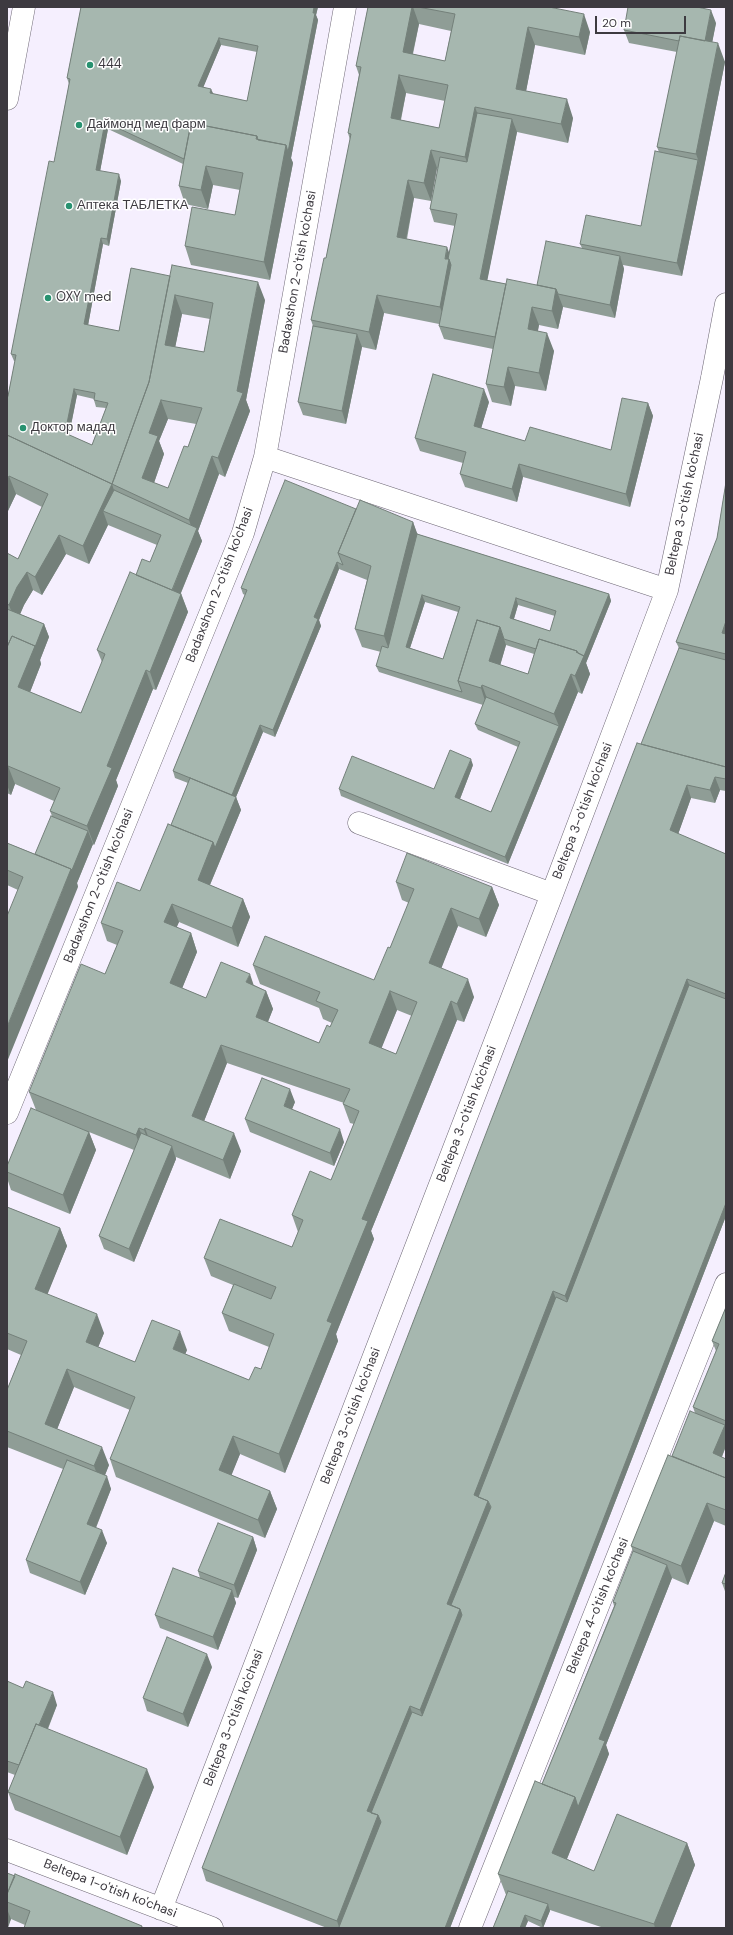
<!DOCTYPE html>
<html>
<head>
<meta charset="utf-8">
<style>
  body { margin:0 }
  #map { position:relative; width:733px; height:1935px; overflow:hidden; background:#f5effe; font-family:"DM Sans",sans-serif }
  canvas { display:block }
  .frame { position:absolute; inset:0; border:8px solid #3d3a40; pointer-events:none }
  .scale { position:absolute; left:595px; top:16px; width:91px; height:18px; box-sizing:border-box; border:2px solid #3d3a40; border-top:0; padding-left:5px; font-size:12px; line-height:14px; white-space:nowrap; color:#3d3a40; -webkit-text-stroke:3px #fff; paint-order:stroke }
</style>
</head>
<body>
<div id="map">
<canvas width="733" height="1935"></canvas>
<div class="frame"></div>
<div class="scale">20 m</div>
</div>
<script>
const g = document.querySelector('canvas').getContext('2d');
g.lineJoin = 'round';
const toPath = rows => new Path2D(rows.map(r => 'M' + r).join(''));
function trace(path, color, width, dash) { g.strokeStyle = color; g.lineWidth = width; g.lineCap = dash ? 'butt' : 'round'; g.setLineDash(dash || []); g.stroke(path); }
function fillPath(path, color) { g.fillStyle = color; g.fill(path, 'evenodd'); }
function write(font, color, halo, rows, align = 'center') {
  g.font = font + ' "DM Sans",sans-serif'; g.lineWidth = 3; g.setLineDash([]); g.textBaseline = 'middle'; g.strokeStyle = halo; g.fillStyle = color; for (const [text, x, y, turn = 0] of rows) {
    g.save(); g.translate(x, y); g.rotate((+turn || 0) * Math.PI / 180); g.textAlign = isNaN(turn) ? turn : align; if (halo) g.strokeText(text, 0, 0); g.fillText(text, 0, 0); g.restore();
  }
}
const minor = toPath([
  [265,457,667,590],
  [359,823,552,894],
  [7,1113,243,533,265,457,345,7],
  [7,1850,212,1928],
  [161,1909,552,894,667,590,712,378,726,304],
  [470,1928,726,1284]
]);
const primary = toPath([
  [7,99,24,7]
]);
const wall = toPath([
  [81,7,318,7,316,15,318,20,291,158,293,163,270,280,191,265,185,246,235,215,240,190,213,185,208,209,185,204,179,186,183,164,108,129,100,171,121,181,109,246,103,244,88,325,119,331,131,268,265,300,246,400,250,411,225,477,219,474,198,531,202,541,181,593,188,612,156,690,153,689,116,780,118,786,94,845,93,844,77,883,78,887,18,890,7,885,7,843,35,854,52,816,50,811,54,801,15,784,11,795,7,793,7,553,18,559,42,507,16,494,7,513,8,396,15,361,14,361,11,354,54,162,69,84,67,78],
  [221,45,257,52,247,101,213,94,203,87],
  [182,314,210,319,204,352,175,347],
  [77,395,94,399,94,400,96,407,106,408,92,445,69,435],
  [168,419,196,424,188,447,168,488,154,483,164,454,159,441],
  [108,525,157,545,150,562,136,575,97,650,102,662,81,713,30,692,41,664,40,660,49,637,44,624,20,614,24,605,33,590,42,595,66,554,89,564],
  [368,7,549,7,590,32,585,55,535,45,526,91,573,118,568,143,517,132,487,280,506,284,537,285,582,248,580,244,641,226,659,152,657,147,677,52,629,43,624,30,716,23,712,42,725,62,682,276,623,265,624,269,615,318,563,307,558,329,539,325,538,331,554,351,546,391,515,386,511,406,492,402,486,384,493,349,444,339,439,326,439,324,384,313,376,350,362,347,346,424,303,415,298,402,313,326,311,320,326,258,350,140,348,133,359,75,356,66],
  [419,24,451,31,445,61,413,54],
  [406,93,445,101,439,128,401,120],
  [437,168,438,169,430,209,434,222,455,226,449,253,407,239,414,198,431,201],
  [489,402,481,428,525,441,611,450,648,403,653,416,630,507,523,477,517,502,465,487,460,474,463,463,420,451,415,438],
  [726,482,726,791,720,790,715,803,691,798,678,834,726,854,726,1216,450,1928,327,1928,206,1881,202,1868,679,648,676,642,717,538],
  [356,509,413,522,417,534,609,594,611,601,586,663,590,674,582,694,578,692,508,864,341,796,339,789,434,789,473,765,460,799,491,812,518,747,478,730,475,724,483,705,379,672,376,666,381,652,362,647,355,629,367,580,339,569,319,620,321,626,275,737,263,732,236,797,241,810,210,885,243,899,250,917,238,947,179,922,176,927,191,933,197,952,182,988,206,998,254,985,266,991,273,1009,268,1022,319,1043,330,1027,332,1023,323,1019,319,1008,260,984,253,965,374,980,390,948,409,903,402,900,396,882,492,887,499,905,486,937,458,926,441,968,474,997,464,1022,457,1020,371,1231,374,1239,336,1334,338,1341,285,1473,240,1454,231,1475,270,1491,277,1509,265,1538,116,1477,110,1459,130,1410,74,1387,57,1429,109,1465,105,1475,111,1489,96,1528,107,1543,85,1595,30,1573,26,1560,63,1469,7,1447,7,1390,21,1355,7,1349,7,1207,60,1228,67,1246,47,1294,104,1333,98,1347,135,1362,187,1350,185,1354,249,1380,261,1369,269,1347,229,1331,222,1313,233,1285,211,1276,204,1258,292,1247,298,1232,292,1215,331,1180,354,1124,350,1123,343,1104,344,1103,227,1063,204,1121,241,1151,230,1179,176,1157,176,1159,134,1262,104,1249,99,1236,134,1150,89,1132,96,1150,70,1214,11,1190,7,1178,7,1166,36,1110,29,1092,105,974,117,945,107,941,101,923,140,891,171,825,188,783,175,778,173,771,245,595,243,594,241,588],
  [425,602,458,612,443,659,410,648],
  [518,605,555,616,550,631,514,619],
  [506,645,534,654,528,674,500,665],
  [397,1010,412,1016,396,1054,381,1048],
  [295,1102,292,1109,344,1142,334,1166,250,1132,245,1119],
  [726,1307,726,1446,722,1457,726,1459,726,1526,714,1521,688,1585,672,1578,606,1745,609,1754,567,1859,594,1871,687,1843,695,1865,670,1928,604,1928,550,1910,543,1928,528,1921,525,1928,493,1928,506,1895,498,1874,542,1784,614,1606,613,1602,633,1551,631,1546,672,1456,695,1413,693,1407,716,1351,712,1341],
  [253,1537,257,1550,238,1598,234,1597,236,1603,218,1650,160,1628,155,1615,200,1578,198,1571],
  [726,1572,726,1594,722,1583],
  [212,1667,188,1727,147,1711,143,1698],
  [7,1681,57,1705,48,1729,154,1787,127,1855,15,1810,8,1792,15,1775,7,1772],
  [7,1873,142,1926,143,1928,24,1928,25,1925,11,1919,7,1928]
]);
const shadedWall = toPath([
  [314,7,318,7,316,15,318,20,291,158,293,163,270,280,264,262,286,145],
  [412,7,413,7,419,24,409,70,403,52],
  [711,10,716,23,709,59,704,46],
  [584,14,590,32,585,55,579,37],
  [528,27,535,45,523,107,516,89],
  [219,38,221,45,201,93,198,86],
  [718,43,725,62,703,173,696,154],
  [399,75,406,93,397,137,391,118],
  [211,89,214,95,210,93],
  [567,99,573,118,568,143,561,124],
  [475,107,482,126,472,175,465,157],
  [512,119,517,132,485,292,480,279],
  [105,122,108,129,99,177,96,170],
  [431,150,437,168,431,201,424,183],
  [698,160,703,173,682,276,677,263],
  [206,166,213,185,208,209,201,190],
  [119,174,121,181,109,246,107,239],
  [408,180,414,198,403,255,397,237],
  [101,238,103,244,87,331,84,324],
  [447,247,454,265,447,326,440,307],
  [620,256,624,269,615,318,610,305],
  [258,282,265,300,246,400,250,411,225,477,218,458,237,391],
  [556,289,563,307,558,329,552,311],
  [175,295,182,314,172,363,153,393],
  [377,295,384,313,376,350,369,332],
  [532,307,539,325,534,347,528,329],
  [547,333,554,351,546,391,539,373],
  [357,334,362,347,346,424,342,411],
  [508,367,515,386,511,406,504,387],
  [74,389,77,395,68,440,65,433],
  [484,389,489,402,478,439,474,426],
  [161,400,168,419,159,441,164,454,149,497,142,478,149,433],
  [648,403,653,416,630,507,626,494],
  [212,456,219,474,198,531,202,541,175,607,171,594,194,535,189,520],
  [519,464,523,477,517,502,512,489],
  [9,476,16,494,7,513,7,480],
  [112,484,118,503,103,511,108,525,89,564,83,546],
  [413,522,420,541,391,655,384,636],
  [59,535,66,554,42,595,35,577],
  [337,562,339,569,319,620,321,626,275,737,273,730,314,617],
  [27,572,33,590,24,605,16,624,9,605,17,587],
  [181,594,188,612,156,690,150,672],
  [609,594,611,601,586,663,590,674,582,694,575,676,576,652],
  [422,595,425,602,408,654,406,647],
  [516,598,518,605,512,625,510,618],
  [726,621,726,643,722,633],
  [44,624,49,637,40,660,41,664,25,705,18,687],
  [500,627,506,645,496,680,489,661],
  [146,670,153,689,116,780,118,786,94,845,87,826,107,766],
  [571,674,578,692,508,864,505,857,559,726,554,714],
  [482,685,489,704,487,707,481,688],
  [260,725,263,732,236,797,241,810,204,899,198,880],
  [471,759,473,765,458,804,455,797],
  [8,766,15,784,11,795,7,785,7,768],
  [715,777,720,790,715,803,710,790],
  [687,785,691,798,675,843,670,830],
  [88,831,93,844,77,883,78,887,7,1062,7,1027,71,869],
  [492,887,499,905,486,937,479,919],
  [243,899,250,917,238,947,232,928],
  [172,904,179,922,171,941,164,922],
  [451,908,458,926,436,982,429,963],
  [191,933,197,952,177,1001,170,983],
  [250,974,256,992,246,982],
  [468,979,474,997,464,1022,457,1004],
  [687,979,692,992,570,1309,565,1296],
  [266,991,273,1009,262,1036,256,1017],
  [390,991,397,1010,376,1062,369,1043],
  [451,1001,457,1020,371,1231,374,1239,336,1334,338,1341,285,1473,279,1454,327,1321,362,1219],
  [221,1045,227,1063,199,1134,192,1116],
  [290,1089,295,1102,288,1119,284,1106],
  [139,1128,146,1146,143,1154,136,1135],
  [145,1128,152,1147,151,1148,144,1130],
  [340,1129,344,1142,334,1166,330,1153],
  [89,1132,96,1150,70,1214,63,1195],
  [234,1133,241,1151,230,1179,223,1160],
  [172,1146,176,1159,134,1262,129,1249],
  [726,1203,726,1216,450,1928,445,1928],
  [60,1228,67,1246,42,1308,35,1289],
  [553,1291,558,1304,481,1503,474,1495],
  [97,1314,104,1333,93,1360,86,1342],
  [180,1331,187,1350,180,1367,173,1349],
  [67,1369,74,1387,52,1442,45,1424],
  [725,1425,726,1429,726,1446,718,1466,713,1453],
  [233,1436,240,1454,226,1489,219,1470],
  [102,1447,109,1465,101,1485,94,1466],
  [107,1476,111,1489,92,1537,87,1524],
  [270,1491,277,1509,265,1538,258,1520],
  [488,1501,493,1514,454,1612,447,1604],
  [707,1503,714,1521,688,1585,681,1566],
  [102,1530,107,1543,85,1595,80,1582],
  [253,1537,257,1550,238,1598,234,1585],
  [667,1565,672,1578,606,1745,609,1754,560,1876,552,1853,599,1739],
  [232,1590,236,1603,218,1650,213,1637],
  [460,1609,465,1622,425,1723,420,1710],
  [207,1654,212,1667,188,1727,183,1714],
  [53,1692,57,1705,27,1780,22,1767],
  [410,1706,414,1719,374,1819,367,1811],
  [147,1769,154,1787,127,1855,120,1837],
  [378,1815,383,1828,339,1927,337,1921],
  [687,1843,695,1865,670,1928,655,1928,654,1924],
  [548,1904,550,1911,543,1928,541,1921],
  [7,1909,11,1919,8,1928,7,1928],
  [525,1915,528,1921,525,1928,520,1928]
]);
const building = toPath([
  [81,7,314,7,313,13,315,13,288,152,286,145,258,140,257,136,191,123,184,159,105,122,96,170,119,174,107,239,101,238,84,324,119,331,131,268,170,276,149,382,112,484,7,435,7,398,8,396,16,355,11,354,49,161,54,162,70,79,67,78,81,7],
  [219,38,258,46,247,101,210,93,211,89,198,86,219,38],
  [74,389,95,393,94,400,108,403,92,445,65,433,74,389],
  [368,7,412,7,403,52,445,61,455,14,418,7,549,7,584,14,579,37,528,27,516,89,567,99,561,124,475,107,465,157,431,150,424,183,408,180,397,237,447,247,445,259,449,259,440,307,377,295,369,332,311,320,324,258,326,258,351,134,348,133,361,67,356,66,368,7],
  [399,75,448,85,439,128,391,118,399,75],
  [628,7,697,7,711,10,705,41,680,36,679,41,624,30,628,7],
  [680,36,718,43,696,154,657,147,680,36],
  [477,113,512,119,480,279,506,284,495,337,439,326,451,265,449,259,448,259,457,214,430,209,440,157,467,162,477,113],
  [191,123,257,136,256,139,286,145,264,262,185,246,192,207,235,215,243,173,206,166,201,190,179,186,191,123],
  [655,151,698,160,677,263,580,244,586,215,641,226,655,151],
  [546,241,620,256,610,305,558,294,556,289,537,285,546,241],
  [172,265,258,282,237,391,243,393,218,458,212,456,189,520,112,484,83,546,59,535,35,577,27,572,17,587,9,605,7,604,7,553,18,559,48,494,9,476,7,480,7,435,112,484,149,382,172,265],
  [175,295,213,303,204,352,165,345,175,295],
  [161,400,202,408,188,447,184,446,168,488,142,478,158,436,149,433,161,400],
  [507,279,556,289,552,311,532,307,528,329,547,333,539,373,508,367,504,387,486,384,507,279],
  [313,326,357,334,342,411,298,402,313,326],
  [433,374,484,389,474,426,525,441,530,427,611,450,622,398,648,403,626,494,519,464,512,489,460,474,466,452,415,438,433,374],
  [285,480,356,509,338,553,343,565,337,562,314,617,318,619,273,730,260,725,232,795,173,771,247,590,241,588,285,480],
  [726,482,726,621,722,633,726,634,726,654,676,642,717,538,726,482],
  [114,490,197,528,172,590,136,575,142,559,150,562,161,535,103,511,114,490],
  [360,500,413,522,384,636,355,629,371,566,338,553,360,500],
  [417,534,609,594,584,656,578,653,577,651,539,639,536,649,504,639,500,627,477,620,458,681,462,692,376,666,382,646,388,648,417,534],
  [422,595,460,607,443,659,406,647,422,595],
  [516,598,556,611,550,631,510,618,516,598],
  [130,572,181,594,150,672,146,670,107,766,112,768,87,826,50,811,60,788,8,766,7,768,7,647,12,636,35,646,18,687,81,713,105,654,97,650,130,572],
  [7,609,44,624,35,647,35,646,12,636,7,647,7,609],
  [477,620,500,627,489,661,528,674,539,639,577,651,576,652,584,656,575,676,571,674,554,714,482,685,481,688,458,681,477,620],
  [679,648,726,660,726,767,641,744,679,648],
  [486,697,559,726,505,857,339,789,352,756,434,789,450,750,471,759,455,797,491,812,520,742,475,724,486,697],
  [637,743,726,767,726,779,715,777,710,790,687,785,670,830,726,854,726,994,687,979,565,1296,553,1291,474,1495,488,1501,447,1604,460,1609,420,1710,410,1706,367,1811,378,1815,337,1921,202,1868,637,743],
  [190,778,236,797,215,848,213,842,171,825,190,778],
  [51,816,88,831,72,870,71,869,35,854,51,816],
  [168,824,213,842,198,880,243,899,232,928,172,904,164,922,191,933,170,983,206,998,221,962,250,974,246,982,266,991,256,1017,319,1043,327,1025,330,1027,338,1010,316,1001,320,992,253,965,265,936,374,980,388,947,390,948,414,889,396,882,407,853,492,887,479,919,451,908,429,963,468,979,457,1004,451,1001,362,1219,368,1221,327,1321,332,1323,279,1454,233,1436,219,1470,270,1491,258,1520,110,1459,135,1397,67,1369,45,1424,102,1447,94,1466,7,1431,7,1390,27,1341,7,1333,7,1207,60,1228,35,1289,97,1314,86,1342,135,1362,152,1320,180,1331,173,1349,249,1380,255,1367,261,1369,274,1334,222,1313,234,1284,271,1299,276,1287,204,1258,220,1219,292,1247,303,1220,292,1215,310,1171,331,1180,359,1111,343,1104,350,1089,221,1045,192,1116,234,1133,223,1160,145,1128,144,1130,139,1128,136,1135,29,1092,81,964,105,974,123,931,101,923,117,882,140,891,168,824],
  [390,991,417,1002,396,1054,369,1043,390,991],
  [7,843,71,869,7,1027,7,916,23,877,7,870,7,843],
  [689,985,726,999,726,1203,445,1928,342,1928,339,1927,381,1822,378,1815,371,1813,412,1712,422,1716,462,1615,460,1609,451,1605,491,1507,488,1501,478,1497,556,1297,567,1302,689,985],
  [262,1078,290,1089,284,1106,340,1129,330,1153,245,1119,262,1078],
  [31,1108,89,1132,63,1195,7,1172,7,1166,31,1108],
  [141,1133,172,1146,129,1249,99,1236,141,1133],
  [726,1307,726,1421,693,1407,719,1344,712,1341,726,1307],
  [690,1411,725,1425,713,1453,726,1459,726,1478,672,1456,690,1411],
  [668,1455,726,1478,726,1510,707,1503,681,1566,631,1546,668,1455],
  [67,1460,107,1476,87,1524,102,1530,80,1582,26,1560,67,1460],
  [218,1523,253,1537,234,1585,198,1571,218,1523],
  [633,1551,667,1565,599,1739,605,1741,578,1807,575,1797,542,1784,616,1603,613,1602,633,1551],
  [173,1568,232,1590,213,1637,155,1615,173,1568],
  [726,1572,726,1584,722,1583,726,1572],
  [167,1637,207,1654,183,1714,143,1698,167,1637],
  [7,1681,23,1688,26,1681,53,1692,39,1725,36,1724,19,1765,7,1761,7,1681],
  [36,1724,147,1769,120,1837,8,1792,36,1724],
  [535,1781,575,1797,552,1853,594,1871,617,1814,687,1843,654,1924,498,1874,535,1781],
  [7,1873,15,1876,7,1894,7,1873],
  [15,1874,142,1926,141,1928,24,1928,30,1911,7,1902,7,1894,15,1874],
  [508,1891,548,1904,541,1921,525,1915,520,1928,493,1928,508,1891]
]);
const markers = [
  [90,65,4,"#289270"],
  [79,125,4,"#289270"],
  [69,206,4,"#289270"],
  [48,298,4,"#289270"],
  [23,428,4,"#289270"]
];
const poiNames = [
  ["444",98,65],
  ["Даймонд мед фарм",87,125],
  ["Аптека ТАБЛЕТКА",77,206],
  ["OXY med",56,298],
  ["Доктор мадад",31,428]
];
const streetNames = [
  ["Badaxshon 2-o'tish ko'chasi",298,272,-80],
  ["Beltepa 3-o'tish ko'chasi",685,504,-78],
  ["Badaxshon 2-o'tish ko'chasi",220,585,-69],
  ["Beltepa 3-o'tish ko'chasi",583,811,-69],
  ["Badaxshon 2-o'tish ko'chasi",99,886,-68],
  ["Beltepa 3-o'tish ko'chasi",467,1114,-69],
  ["Beltepa 3-o'tish ko'chasi",351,1416,-69],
  ["Beltepa 4-o'tish ko'chasi",598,1606,-68],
  ["Beltepa 3-o'tish ko'chasi",234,1718,-69],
  ["Beltepa 1-o'tish ko'chasi",110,1889,21]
];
trace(minor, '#6e6875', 23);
trace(primary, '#6e6875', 23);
trace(minor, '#fff', 22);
trace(primary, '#fff', 22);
fillPath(wall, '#8f9d96');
fillPath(shadedWall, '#74807a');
fillPath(building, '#a6b7af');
trace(building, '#74807a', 1);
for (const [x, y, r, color] of markers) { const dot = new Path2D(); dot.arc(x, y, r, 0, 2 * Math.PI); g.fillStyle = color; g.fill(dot); trace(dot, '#fff', 1.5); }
write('13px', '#3d3a40', '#fff', poiNames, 'left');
write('13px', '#3d3a40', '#fff', streetNames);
</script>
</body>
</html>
